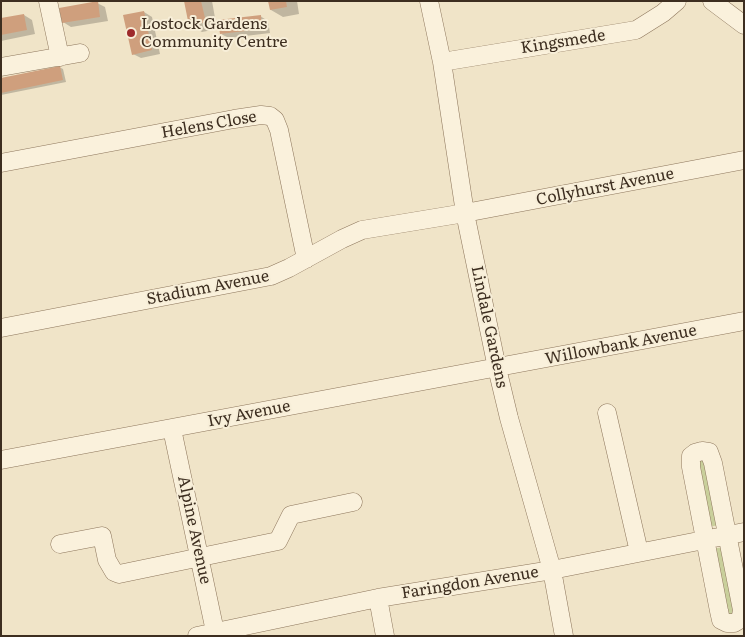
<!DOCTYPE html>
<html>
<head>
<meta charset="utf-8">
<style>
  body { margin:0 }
  #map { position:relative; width:745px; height:637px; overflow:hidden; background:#f0e4c8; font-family:Literata,serif }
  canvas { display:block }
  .frame { position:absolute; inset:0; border:2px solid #3d2e20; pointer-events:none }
</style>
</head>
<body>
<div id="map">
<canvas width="745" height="637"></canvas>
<div class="frame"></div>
</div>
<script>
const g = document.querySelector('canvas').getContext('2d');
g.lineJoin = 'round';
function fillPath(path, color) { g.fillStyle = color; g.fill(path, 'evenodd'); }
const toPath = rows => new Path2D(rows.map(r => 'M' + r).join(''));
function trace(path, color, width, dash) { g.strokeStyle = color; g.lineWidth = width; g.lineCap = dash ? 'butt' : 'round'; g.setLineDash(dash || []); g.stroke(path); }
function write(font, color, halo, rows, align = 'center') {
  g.font = font + ' Literata,serif'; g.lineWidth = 4; g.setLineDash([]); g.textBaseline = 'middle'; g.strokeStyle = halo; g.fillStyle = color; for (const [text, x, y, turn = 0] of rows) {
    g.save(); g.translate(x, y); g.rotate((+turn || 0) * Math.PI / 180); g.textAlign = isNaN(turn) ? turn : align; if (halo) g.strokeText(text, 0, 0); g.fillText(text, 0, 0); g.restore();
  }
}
const green = toPath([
  [702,451,725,524,702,528,695,453],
  [729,546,742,610,727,623,707,550]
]);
const shadow = toPath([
  [185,1,212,1,217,29,202,32,190,25],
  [269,1,297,1,299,14,283,17,271,10],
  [97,3,105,7,108,21,71,27,63,22],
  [144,12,152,17,160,54,141,58,133,54],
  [24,15,32,20,35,34,1,41,1,20],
  [260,16,268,21,270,33,229,38,221,34],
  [59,67,63,69,66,82,1,95,1,79]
]);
const building = toPath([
  [98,1,100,17,62,23,59,8],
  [184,1,201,1,206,22,189,26],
  [268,1,286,1,287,7,270,10],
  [144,11,152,50,132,55,123,15],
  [24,14,27,30,1,35,1,18],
  [261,15,262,29,220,34,218,20],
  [60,66,63,80,1,93,1,78]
]);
const minor = toPath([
  [48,1,60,57],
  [429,1,442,62,465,213,497,368,509,418,552,570,564,636],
  [712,1,744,25],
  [442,62,636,30,663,13,677,1],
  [1,67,80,53],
  [1,163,234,119,261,115,270,116,275,120,279,130,306,259],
  [1,328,271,276,289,268,342,239,362,230,465,213,744,160],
  [607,413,639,552],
  [172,429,216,636],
  [702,451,709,452,713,463,742,610,741,616,739,620,734,623,727,623,721,620,719,611,691,467,691,456,695,453,702,451],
  [1,460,744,321],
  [60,544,102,536,107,560,114,572,119,574,278,541,291,515,353,502],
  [378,598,385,636],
  [197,636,378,598,552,570,744,532]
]);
const markers = [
  [131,33,5,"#9e2a2b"]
];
const poiNames = [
  ["Lostock Gardens",141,24],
  ["Community Centre",141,42]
];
const streetNames = [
  ["Kingsmede",563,42,-9],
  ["Helens Close",209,125,-10],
  ["Collyhurst Avenue",605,187,-11],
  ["Stadium Avenue",208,288,-11],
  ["Lindale Gardens",489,327,78],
  ["Willowbank Avenue",621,345,-11],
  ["Ivy Avenue",249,414,-11],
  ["Alpine Avenue",194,530,78],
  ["Faringdon Avenue",470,583,-9]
];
fillPath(green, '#c9cf9b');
fillPath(shadow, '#0003');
fillPath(building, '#cf9f7d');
trace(minor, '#8d765c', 19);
trace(minor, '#faf1dc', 18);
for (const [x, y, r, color] of markers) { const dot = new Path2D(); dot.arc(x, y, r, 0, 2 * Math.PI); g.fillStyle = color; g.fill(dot); trace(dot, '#f7eed8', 2); }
write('16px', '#3d2e20', '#f7eed8', poiNames, 'left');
write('16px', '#3d2e20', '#f7eed8', streetNames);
</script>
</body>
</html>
